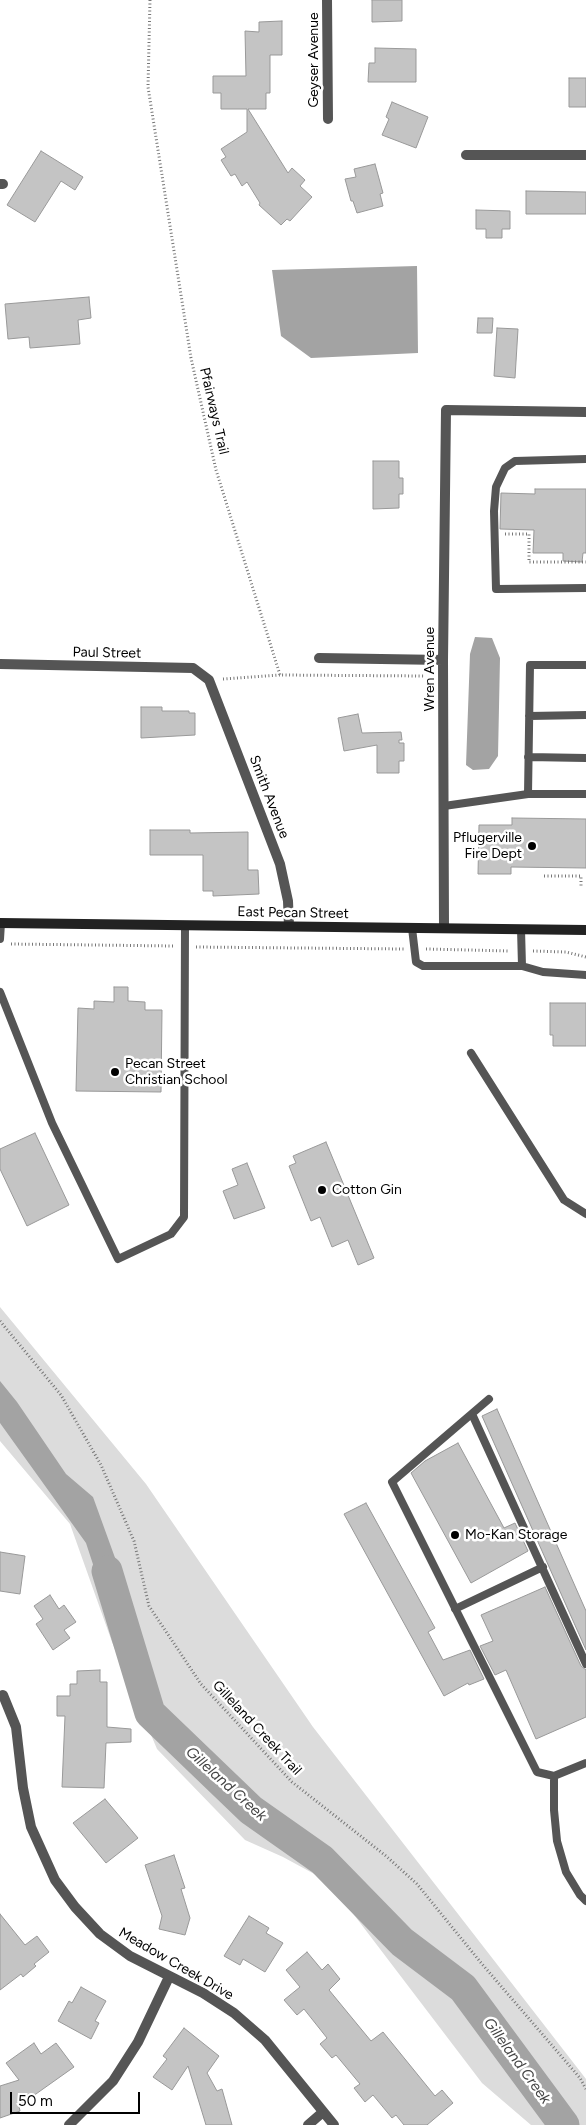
<!DOCTYPE html>
<html>
<head>
<meta charset="utf-8">
<style>
  body { margin:0 }
  #map { position:relative; width:586px; height:2125px; overflow:hidden; background:#fff; font-family:Figtree,sans-serif }
  canvas { display:block }
  .scale { position:absolute; left:10px; top:2092px; width:130px; height:22px; box-sizing:border-box; border:2px solid #000; border-top:0; padding-left:6px; font-size:15px; line-height:18px; white-space:nowrap; color:#000; -webkit-text-stroke:4px #fff; paint-order:stroke }
</style>
</head>
<body>
<div id="map">
<canvas width="586" height="2125"></canvas>
<div class="scale">50 m</div>
</div>
<script>
const g = document.querySelector('canvas').getContext('2d');
g.lineJoin = 'round';
function fillPath(path, color) { g.fillStyle = color; g.fill(path, 'evenodd'); }
const toPath = rows => new Path2D(rows.map(r => 'M' + r).join(''));
function trace(path, color, width, dash) { g.strokeStyle = color; g.lineWidth = width; g.lineCap = dash ? 'butt' : 'round'; g.setLineDash(dash || []); g.stroke(path); }
function write(font, color, halo, rows, align = 'center') {
  g.font = font + ' Figtree,sans-serif'; g.lineWidth = 5; g.setLineDash([]); g.textBaseline = 'middle'; g.strokeStyle = halo; g.fillStyle = color; for (const [text, x, y, turn = 0] of rows) {
    g.save(); g.translate(x, y); g.rotate((+turn || 0) * Math.PI / 180); g.textAlign = isNaN(turn) ? turn : align; if (halo) g.strokeText(text, 0, 0); g.fillText(text, 0, 0); g.restore();
  }
}
const green = toPath([
  [0,1307,146,1484,313,1727,586,2079,586,2125,531,2125,482,2083,329,1882,283,1857,245,1840,157,1749,112,1642,70,1524,0,1441]
]);
const water = toPath([
  [417,266,418,353,311,358,281,336,272,270],
  [475,637,492,638,500,658,498,756,489,769,473,770,466,765,470,654],
  [0,1381,17,1402,66,1474,93,1497,135,1613,108,1610,86,1543,0,1423]
]);
const river = toPath([
  [107,1571,150,1713,251,1810,322,1860,402,1942,463,1988,564,2125]
]);
const building = toPath([
  [372,0,402,0,402,21,372,22,372,0],
  [282,21,282,55,270,55,270,93,266,93,266,109,248,109,288,173,292,168,305,180,300,186,312,197,290,221,287,219,281,225,259,205,260,203,247,182,242,186,235,174,231,176,221,160,226,157,221,149,247,132,247,109,221,109,221,93,213,93,213,76,246,76,245,31,259,32,259,22,282,21],
  [375,48,416,49,416,82,368,82,369,63,375,63,375,48],
  [569,78,586,78,586,107,569,107,569,78],
  [392,102,428,117,416,148,382,135,389,119,386,117,392,102],
  [41,151,83,177,75,190,61,181,35,222,7,205,41,151],
  [375,164,383,193,380,194,383,206,357,213,353,201,351,201,345,179,356,177,354,169,375,164],
  [526,191,586,192,586,214,526,214,526,191],
  [476,210,510,211,510,229,502,229,502,238,486,238,486,229,476,229,476,210],
  [89,297,91,318,78,320,80,344,30,348,29,337,8,339,5,304,89,297],
  [478,318,493,318,492,333,477,333,478,318],
  [497,328,518,329,515,378,494,376,497,328],
  [373,461,399,461,399,478,403,478,403,494,399,494,399,508,373,509,373,461],
  [535,489,586,489,586,553,583,553,582,562,563,561,563,553,533,553,534,530,500,529,501,493,535,494,535,489],
  [141,707,162,707,162,711,189,711,189,713,195,713,195,735,141,738,141,707],
  [358,714,362,733,401,732,402,740,399,740,399,743,404,743,404,761,399,761,399,773,377,773,377,745,344,751,338,718,358,714],
  [512,818,586,819,586,868,511,867,511,874,478,874,479,825,512,825,512,818],
  [150,830,190,830,190,833,248,832,248,870,258,870,259,894,213,896,213,891,203,891,203,855,150,855,150,830],
  [114,987,128,987,128,1001,145,1002,145,1010,162,1010,161,1092,76,1091,78,1008,94,1009,94,1001,114,1002,114,987],
  [550,1003,586,1003,586,1046,553,1046,553,1035,550,1035,550,1003],
  [35,1133,69,1205,27,1226,0,1169,0,1149,35,1133],
  [326,1142,374,1258,358,1265,348,1240,332,1247,320,1217,311,1221,289,1166,296,1163,293,1156,326,1142],
  [247,1163,265,1208,234,1219,223,1191,238,1185,232,1169,247,1163],
  [497,1409,586,1611,586,1650,482,1416,497,1409],
  [458,1443,504,1528,515,1523,528,1551,471,1583,411,1473,425,1461,458,1443],
  [366,1503,435,1628,428,1632,443,1660,470,1650,484,1679,469,1685,468,1683,444,1696,344,1514,366,1503],
  [0,1552,25,1556,20,1594,0,1591,0,1552],
  [545,1587,581,1666,586,1670,586,1717,536,1739,506,1670,495,1675,480,1646,493,1641,481,1615,545,1587],
  [50,1595,59,1609,64,1605,76,1622,64,1630,70,1638,53,1650,36,1624,43,1619,34,1606,50,1595],
  [100,1670,100,1682,107,1682,107,1727,131,1729,131,1742,106,1743,104,1788,62,1787,65,1716,57,1716,57,1696,70,1696,70,1684,77,1684,77,1671,100,1670],
  [105,1799,138,1838,106,1863,73,1823,105,1799],
  [174,1855,185,1888,181,1889,190,1918,185,1935,159,1929,162,1916,145,1865,174,1855],
  [0,1914,25,1945,37,1936,49,1952,34,1964,36,1966,23,1977,21,1974,0,1990,0,1914],
  [249,1916,269,1928,266,1933,283,1943,265,1972,243,1959,240,1965,224,1956,249,1916],
  [307,1952,322,1970,328,1964,340,1979,329,1990,371,2041,383,2032,435,2096,442,2090,453,2103,427,2125,404,2125,396,2115,392,2118,373,2095,365,2102,354,2088,360,2084,336,2055,332,2058,320,2044,327,2038,304,2009,297,2015,284,2000,300,1987,286,1970,307,1952],
  [81,1987,106,2001,95,2021,99,2023,91,2039,58,2021,69,2001,72,2003,81,1987],
  [184,2028,219,2056,207,2073,217,2091,222,2089,232,2125,206,2125,188,2066,172,2090,153,2077,167,2059,163,2056,184,2028],
  [34,2043,41,2054,56,2043,74,2067,19,2106,20,2111,0,2118,0,2086,19,2080,6,2063,34,2043]
]);
const path = toPath([
  [150,0,148,87,191,358,216,470,280,675,425,676],
  [505,534,529,534,529,562,586,562],
  [223,679,280,675],
  [544,876,581,876,581,887],
  [11,944,174,946],
  [196,947,404,949],
  [426,949,509,951],
  [533,951,566,952,586,957],
  [0,1321,61,1395,101,1465,134,1541,149,1606,201,1684,292,1782,386,1856,417,1884,482,1964,580,2078,586,2089]
]);
const lane = toPath([
  [586,459,515,461,505,468,496,487,494,511,496,589,586,588],
  [529,716,586,715],
  [528,757,586,758],
  [528,794,530,665,586,665],
  [444,806,528,794,586,794],
  [412,928,416,962,423,966,522,966],
  [521,929,522,966,543,972,586,975],
  [0,939,1,923],
  [0,992,52,1123,118,1259,171,1234,184,1217,185,925],
  [471,1053,564,1200,586,1214],
  [489,1399,392,1482,537,1772,554,1776,586,1763],
  [472,1414,586,1664],
  [455,1609,543,1567],
  [554,1776,554,1810,557,1841,566,1872,580,1895,586,1901]
]);
const street = toPath([
  [327,0,328,119],
  [466,155,586,155],
  [0,184,3,184],
  [319,658,443,660],
  [0,664,193,668,209,680,280,864,288,901,289,926],
  [444,928,443,660,446,410,586,412],
  [3,1695,16,1727,23,1788,31,1827,55,1880,75,1907,100,1934,130,1956,203,1993,234,2013,265,2040,334,2125],
  [69,2125,113,2081,138,2042,169,1977],
  [308,2125,323,2112]
]);
const secondary = toPath([
  [0,923,586,930]
]);
const markers = [
  [532,846,5,"#000"],
  [115,1072,5,"#000"],
  [322,1190,5,"#000"],
  [455,1535,5,"#000"]
];
const streetNames = [
  ["Geyser Avenue",314,60,-90],
  ["Pfairways Trail",214,411,77],
  ["Paul Street",107,653,1],
  ["Wren Avenue",430,669,-90],
  ["Smith Avenue",269,797,69],
  ["East Pecan Street",293,913,1],
  ["Gilleland Creek Trail",257,1728,47],
  ["Meadow Creek Drive",176,1964,30]
];
const poiNames = [
  ["Pflugerville",522,838,"right"],
  ["Fire Dept",522,854,"right"],
  ["Pecan Street",125,1064],
  ["Christian School",125,1080],
  ["Cotton Gin",332,1190],
  ["Mo-Kan Storage",465,1535]
];
const waterNames = [
  ["Gilleland Creek",226,1784,42],
  ["Gilleland Creek",517,2061,54]
];
fillPath(green, '#dcdcdc');
fillPath(water, '#a3a3a3');
trace(river, '#a3a3a3', 31);
fillPath(building, '#c4c4c4');
trace(building, '#999', 1);
trace(path, '#777', 3, [1, 2.5]);
trace(lane, '#555', 8);
trace(street, '#555', 10);
trace(secondary, '#222', 10);
for (const [x, y, r, color] of markers) { const dot = new Path2D(); dot.arc(x, y, r, 0, 2 * Math.PI); g.fillStyle = color; g.fill(dot); trace(dot, '#fff', 2); }
write('14px', '#000', '#fff', streetNames);
write('14px', '#000', '#fff', poiNames, 'left');
write('italic 15px', '#444', '#fff', waterNames);
</script>
</body>
</html>
